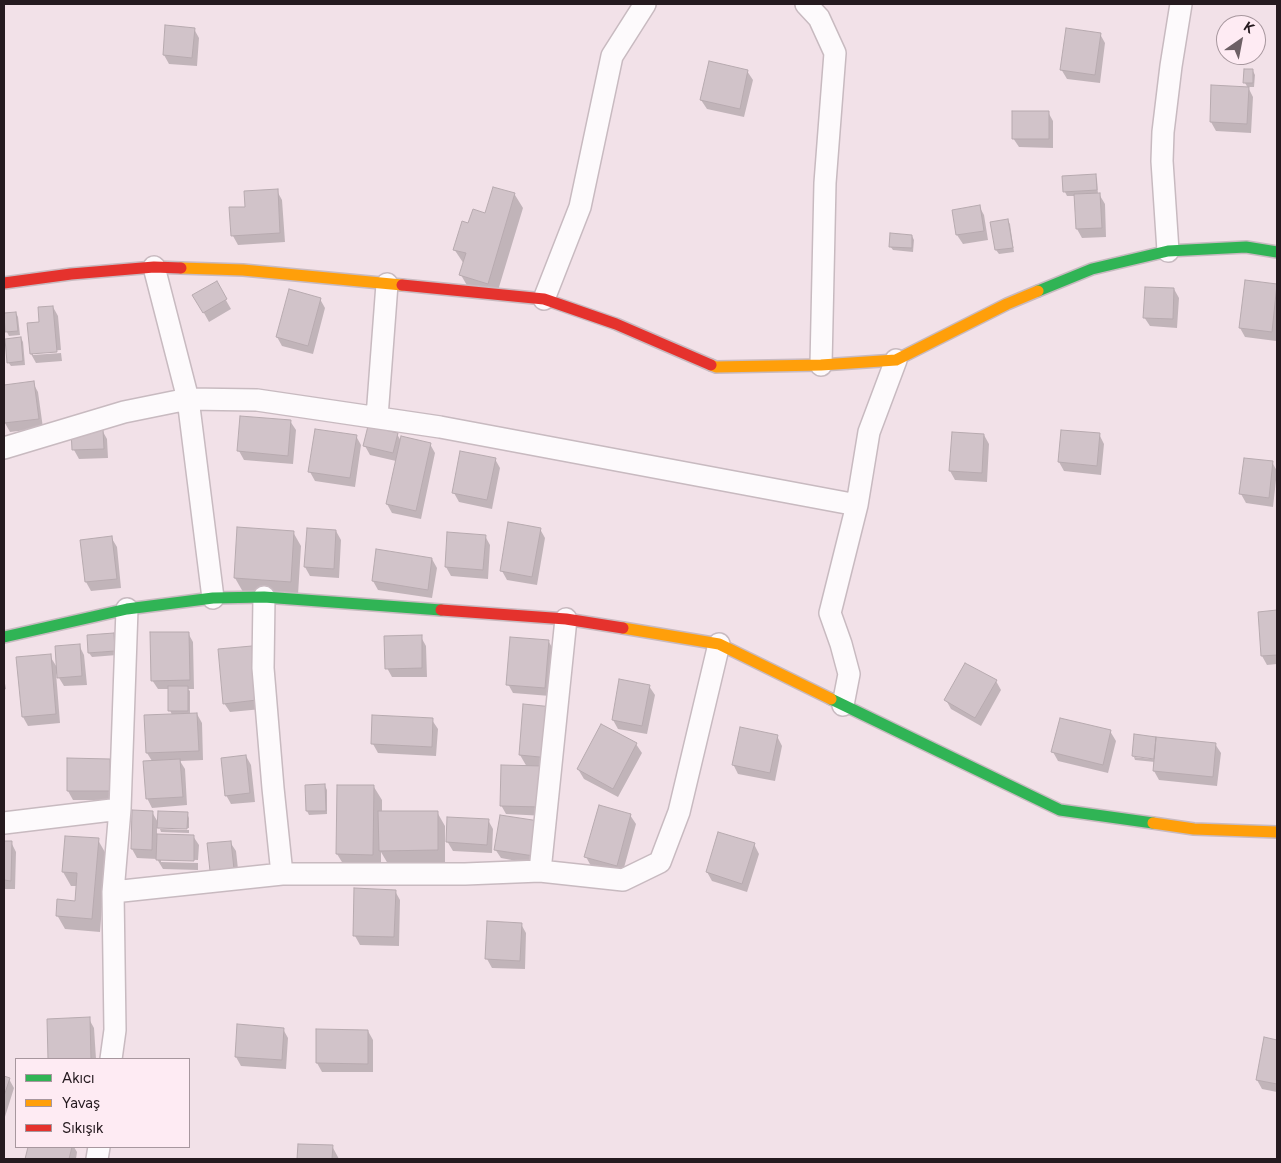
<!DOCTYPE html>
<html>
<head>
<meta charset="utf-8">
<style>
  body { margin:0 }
  #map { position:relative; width:1281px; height:1163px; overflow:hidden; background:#f2e1e8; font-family:Figtree,sans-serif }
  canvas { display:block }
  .frame { position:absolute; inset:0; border:5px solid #251a1f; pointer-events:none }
  .legend { position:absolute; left:15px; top:1058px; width:175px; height:90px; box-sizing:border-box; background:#feebf3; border:1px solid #a7979e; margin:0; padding:6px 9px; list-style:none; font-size:15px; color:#251a1f }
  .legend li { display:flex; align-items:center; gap:10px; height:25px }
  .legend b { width:25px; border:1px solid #a7979e }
  .north { position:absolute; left:1216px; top:15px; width:50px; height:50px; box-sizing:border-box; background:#feebf3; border:1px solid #a7979e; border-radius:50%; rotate:33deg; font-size:14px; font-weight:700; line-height:20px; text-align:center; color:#251a1f }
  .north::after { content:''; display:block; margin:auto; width:18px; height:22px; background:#6d6065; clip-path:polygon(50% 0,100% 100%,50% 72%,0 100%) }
</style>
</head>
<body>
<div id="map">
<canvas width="1281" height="1163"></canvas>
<div class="frame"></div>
<ul class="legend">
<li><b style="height:6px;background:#30b455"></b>Akıcı</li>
<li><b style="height:6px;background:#ff9f0a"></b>Yavaş</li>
<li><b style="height:6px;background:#e5322d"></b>Sıkışık</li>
</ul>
<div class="north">K</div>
</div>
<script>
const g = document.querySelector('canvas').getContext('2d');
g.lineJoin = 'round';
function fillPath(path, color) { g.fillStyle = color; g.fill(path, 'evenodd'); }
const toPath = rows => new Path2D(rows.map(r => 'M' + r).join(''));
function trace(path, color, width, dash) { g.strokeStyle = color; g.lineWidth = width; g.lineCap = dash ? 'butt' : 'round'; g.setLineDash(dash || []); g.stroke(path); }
const shadow = toPath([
  [194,29,199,38,197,66,169,64,164,55],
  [1100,34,1105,43,1100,83,1067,79,1061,69],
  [747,71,753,80,744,117,707,109,701,100],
  [1253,71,1255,75,1254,87,1248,87,1253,97,1251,133,1216,131,1211,122,1248,88,1245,83],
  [1048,112,1053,121,1053,148,1019,147,1013,138],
  [1095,175,1097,179,1098,195,1099,194,1105,204,1106,237,1082,238,1077,229,1075,196,1067,196,1065,192,1063,178],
  [494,188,515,195,523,208,496,297,469,289,461,275,464,264,454,249,469,225,486,214],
  [277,191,282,200,285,242,238,245,233,236,246,208],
  [979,206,984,215,988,240,963,244,957,235,953,211],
  [1007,220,1010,224,1014,252,999,254,996,250,991,223],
  [912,236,914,240,913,252,893,250,890,246],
  [1246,281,1277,286,1276,341,1245,337,1240,328],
  [216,283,231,309,209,322,194,295],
  [1174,289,1179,298,1177,328,1150,326,1144,317],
  [320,299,325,308,313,354,282,346,277,337],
  [53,307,58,316,61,350,33,352,33,355,61,353,62,361,36,363,31,354,41,323],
  [16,313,18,317,20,335,9,336,7,332],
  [21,338,23,342,25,365,11,366,8,362],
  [33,383,38,392,43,428,10,432,5,423,4,386],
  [290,421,296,430,293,464,244,460,239,451],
  [102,430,107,439,108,458,79,459,74,450,73,431],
  [1062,431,1099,434,1104,444,1101,475,1064,471,1059,462],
  [397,434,401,441,430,444,435,453,421,519,392,513,387,504,396,461,370,455,365,446],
  [984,435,989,444,987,482,955,480,950,471],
  [356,436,361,445,355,487,315,481,310,472],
  [495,459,500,468,492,509,459,502,454,493],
  [1272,462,1277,471,1273,507,1246,503,1241,494],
  [540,529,545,538,537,585,507,580,502,571],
  [336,531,341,540,339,578,310,576,305,567],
  [293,532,301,546,298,595,243,592,235,578],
  [485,536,490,545,488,579,451,576,446,567],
  [111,537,117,547,121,588,91,591,86,582],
  [432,559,437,568,432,598,378,590,373,581],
  [1277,612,1277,664,1267,665,1262,656,1259,613],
  [188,633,193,642,194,689,188,689,190,691,190,714,197,714,202,723,203,760,180,761,185,769,187,805,152,808,147,798,152,761,147,753,172,715,170,710,169,689,158,689,152,680],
  [113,634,115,638,117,655,92,657,89,653],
  [421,637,426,646,427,677,392,677,387,668],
  [549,642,554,651,550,696,513,693,508,684],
  [79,645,84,655,87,685,64,686,56,673,60,723,28,726,23,717,50,656,58,669],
  [251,647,257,656,262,709,230,712,224,703],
  [4,678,6,689,4,690],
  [996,681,1001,690,981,726,951,709,946,700],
  [649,686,655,695,647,734,618,729,613,720],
  [524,706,553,708,546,816,506,814,501,805,527,767,520,755],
  [432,720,438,729,436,756,378,753,373,744],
  [1110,731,1116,741,1108,773,1058,761,1053,752],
  [777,736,782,746,775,781,738,774,733,764],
  [1135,736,1215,744,1221,753,1217,786,1159,780,1154,771,1155,762,1135,760,1134,757,1160,760,1160,758,1134,755,1134,757,1133,756],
  [636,744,642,753,618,797,584,779,578,769],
  [246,756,251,765,255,802,231,804,226,795],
  [110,760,115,769,115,800,73,800,68,791],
  [325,786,327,790,327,814,309,815,307,811],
  [374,787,382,800,382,812,437,812,445,826,445,864,388,864,381,852,381,868,345,867,337,854],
  [152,812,159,824,187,813,189,818,189,828,159,827,159,829,157,825,157,835,193,836,199,845,198,860,161,859,161,862,198,863,198,870,163,869,157,859,137,858,132,849],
  [630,815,636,824,622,875,591,866,586,857],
  [501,816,538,865,501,858,495,849],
  [488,820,493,829,492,853,453,851,447,841],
  [160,829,189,830,189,833,161,832],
  [98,840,106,854,100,932,65,929,57,915,76,902,77,886,71,886,63,872],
  [4,842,11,842,16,852,15,889,4,889],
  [230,842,236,851,239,878,208,844],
  [754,844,759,854,747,892,712,881,707,872],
  [395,891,400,900,399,946,360,945,355,936],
  [521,924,526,933,525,969,492,968,487,959],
  [89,1019,94,1028,96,1059,49,1059,48,1020],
  [283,1029,288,1038,286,1069,241,1066,236,1057],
  [368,1031,373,1040,373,1072,322,1072,317,1063],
  [1265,1039,1277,1041,1277,1092,1262,1089,1257,1080],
  [4,1077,9,1079,14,1088,4,1120],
  [299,1145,332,1146,339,1159,299,1159],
  [29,1147,74,1147,77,1152,76,1159,26,1159]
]);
const building = toPath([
  [165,25,195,28,192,58,163,55,165,25],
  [1066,28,1101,33,1095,75,1060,70,1066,28],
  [709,61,748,70,740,109,700,100,709,61],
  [1244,69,1253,69,1253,83,1243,83,1244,69],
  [1211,85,1249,87,1247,124,1210,122,1211,85],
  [1012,111,1049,111,1049,139,1012,139,1012,111],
  [1096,174,1097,190,1063,192,1062,176,1096,174],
  [493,187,515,193,488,284,459,275,466,253,453,250,462,221,468,223,473,209,485,213,493,187],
  [278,189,280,233,231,236,229,207,245,207,244,191,278,189],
  [1100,193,1102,228,1076,229,1074,194,1100,193],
  [980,205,984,231,956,235,952,210,980,205],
  [1008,219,1013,248,995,250,990,222,1008,219],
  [890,233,912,235,912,248,889,247,890,233],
  [1245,280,1277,284,1272,332,1239,328,1245,280],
  [217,281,227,299,203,313,192,295,217,281],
  [1145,287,1174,288,1173,319,1143,318,1145,287],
  [289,289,321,298,308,346,276,337,289,289],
  [53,306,57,352,30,354,27,323,39,322,38,307,53,306],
  [16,312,18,331,5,332,4,313,16,312],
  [21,337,23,361,7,363,5,339,21,337],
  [34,381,39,419,4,423,4,385,34,381],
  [240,416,291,420,288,456,237,451,240,416],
  [368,426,398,433,393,453,363,446,368,426],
  [103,429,104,449,72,450,71,430,103,429],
  [315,429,357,435,350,478,308,472,315,429],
  [1061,430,1100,433,1097,466,1058,462,1061,430],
  [952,432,984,434,982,473,949,471,952,432],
  [401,436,431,443,416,511,386,504,401,436],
  [460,451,496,458,487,500,452,493,460,451],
  [1244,458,1273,461,1269,498,1239,494,1244,458],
  [508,522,541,528,532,577,500,571,508,522],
  [237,527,294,531,291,582,234,578,237,527],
  [307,528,336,530,334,569,304,567,307,528],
  [447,532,486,535,483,570,445,567,447,532],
  [112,536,117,579,85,582,80,540,112,536],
  [376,549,432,558,428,590,372,581,376,549],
  [1277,610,1277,655,1261,656,1258,612,1277,610],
  [150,632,189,632,190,680,151,681,150,632],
  [114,633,115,651,88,653,87,635,114,633],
  [422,635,422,668,385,669,384,636,422,635],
  [510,637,549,640,545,688,506,685,510,637],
  [80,644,82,676,57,678,55,646,80,644],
  [252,646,257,700,223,704,218,649,252,646],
  [51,654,56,714,22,717,16,657,51,654],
  [965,663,997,680,975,718,944,700,965,663],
  [619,679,650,685,642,726,612,720,619,679],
  [168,686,188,686,188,711,168,711,168,686],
  [523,704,553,707,550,758,519,755,523,704],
  [197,713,199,751,146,753,144,715,197,713],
  [372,715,433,718,432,747,371,744,372,715],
  [1060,718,1111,730,1103,765,1051,752,1060,718],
  [601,724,637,743,613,789,577,769,601,724],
  [740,727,778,735,770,773,732,765,740,727],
  [1134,734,1156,737,1154,759,1132,756,1134,734],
  [1156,737,1216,743,1213,777,1153,771,1156,737],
  [246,755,250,793,225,796,221,758,246,755],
  [67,758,110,759,110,791,67,791,67,758],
  [180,759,183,797,146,799,143,761,180,759],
  [501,765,543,766,541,807,500,806,501,765],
  [325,784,326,811,306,811,305,785,325,784],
  [337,785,374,785,373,855,336,854,337,785],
  [599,805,631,814,617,866,584,857,599,805],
  [132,810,153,811,152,850,131,849,132,810],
  [158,811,188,812,187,829,157,828,158,811],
  [378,811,438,811,438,850,379,851,378,811],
  [500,815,539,821,534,856,494,850,500,815],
  [447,817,489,819,487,845,446,842,447,817],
  [718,832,755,843,742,884,706,872,718,832],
  [157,834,194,835,194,861,156,860,157,834],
  [65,836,99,838,92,919,56,916,57,899,75,901,77,873,62,872,65,836],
  [4,841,12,841,11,881,4,880,4,841],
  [231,841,234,869,210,871,207,843,231,841],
  [354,888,396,890,394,937,353,936,354,888],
  [487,921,522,923,520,961,485,959,487,921],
  [90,1017,91,1059,48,1059,47,1019,90,1017],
  [237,1024,284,1028,282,1060,235,1057,237,1024],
  [316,1029,368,1030,368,1064,316,1063,316,1029],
  [1264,1037,1277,1040,1277,1084,1256,1080,1264,1037],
  [4,1076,10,1078,4,1096,4,1076],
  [298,1144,333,1145,332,1159,297,1159,298,1144],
  [28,1147,72,1147,69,1159,25,1159,28,1147]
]);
const street = toPath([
  [806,4,819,18,835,53,825,183,821,365],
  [1168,251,1162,161,1163,132,1171,66,1181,4],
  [154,267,188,399,213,598],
  [544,299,580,207,612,56,645,4],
  [377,417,387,284],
  [4,448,124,412,188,399,257,400,440,427,857,505],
  [264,597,263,668,273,788,282,874],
  [843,705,849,674,841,644,830,613,857,505,869,432,896,360],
  [4,823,120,809],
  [540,871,566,619],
  [113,892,282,874,465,874,540,871,623,880,660,862,679,812,719,644],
  [111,1059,115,1030,113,892,120,809,127,609],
  [97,1159,99,1147]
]);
const fast = toPath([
  [1038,291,1092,269,1168,251,1246,247,1277,252],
  [4,637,127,609,213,598,264,597,441,610],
  [831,699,1060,810,1153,823]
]);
const slow = toPath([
  [181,268,243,270,402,285],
  [711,365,716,367,821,365,896,360,1007,304,1038,291],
  [623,628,719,644,831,699],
  [1153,823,1194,829,1277,832]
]);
const jam = toPath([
  [4,283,71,274,154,267,181,268],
  [402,285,544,299,616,324,711,365],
  [441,610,566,619,623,628]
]);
fillPath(shadow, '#0003');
fillPath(building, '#d1c3c9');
trace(building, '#b7aaaf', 1);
trace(street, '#c8bac0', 24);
trace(fast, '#c8bac0', 14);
trace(slow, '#c8bac0', 14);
trace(jam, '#c8bac0', 14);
trace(street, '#fdfafc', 21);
trace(fast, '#30b455', 11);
trace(slow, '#ff9f0a', 11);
trace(jam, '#e5322d', 11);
</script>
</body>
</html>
